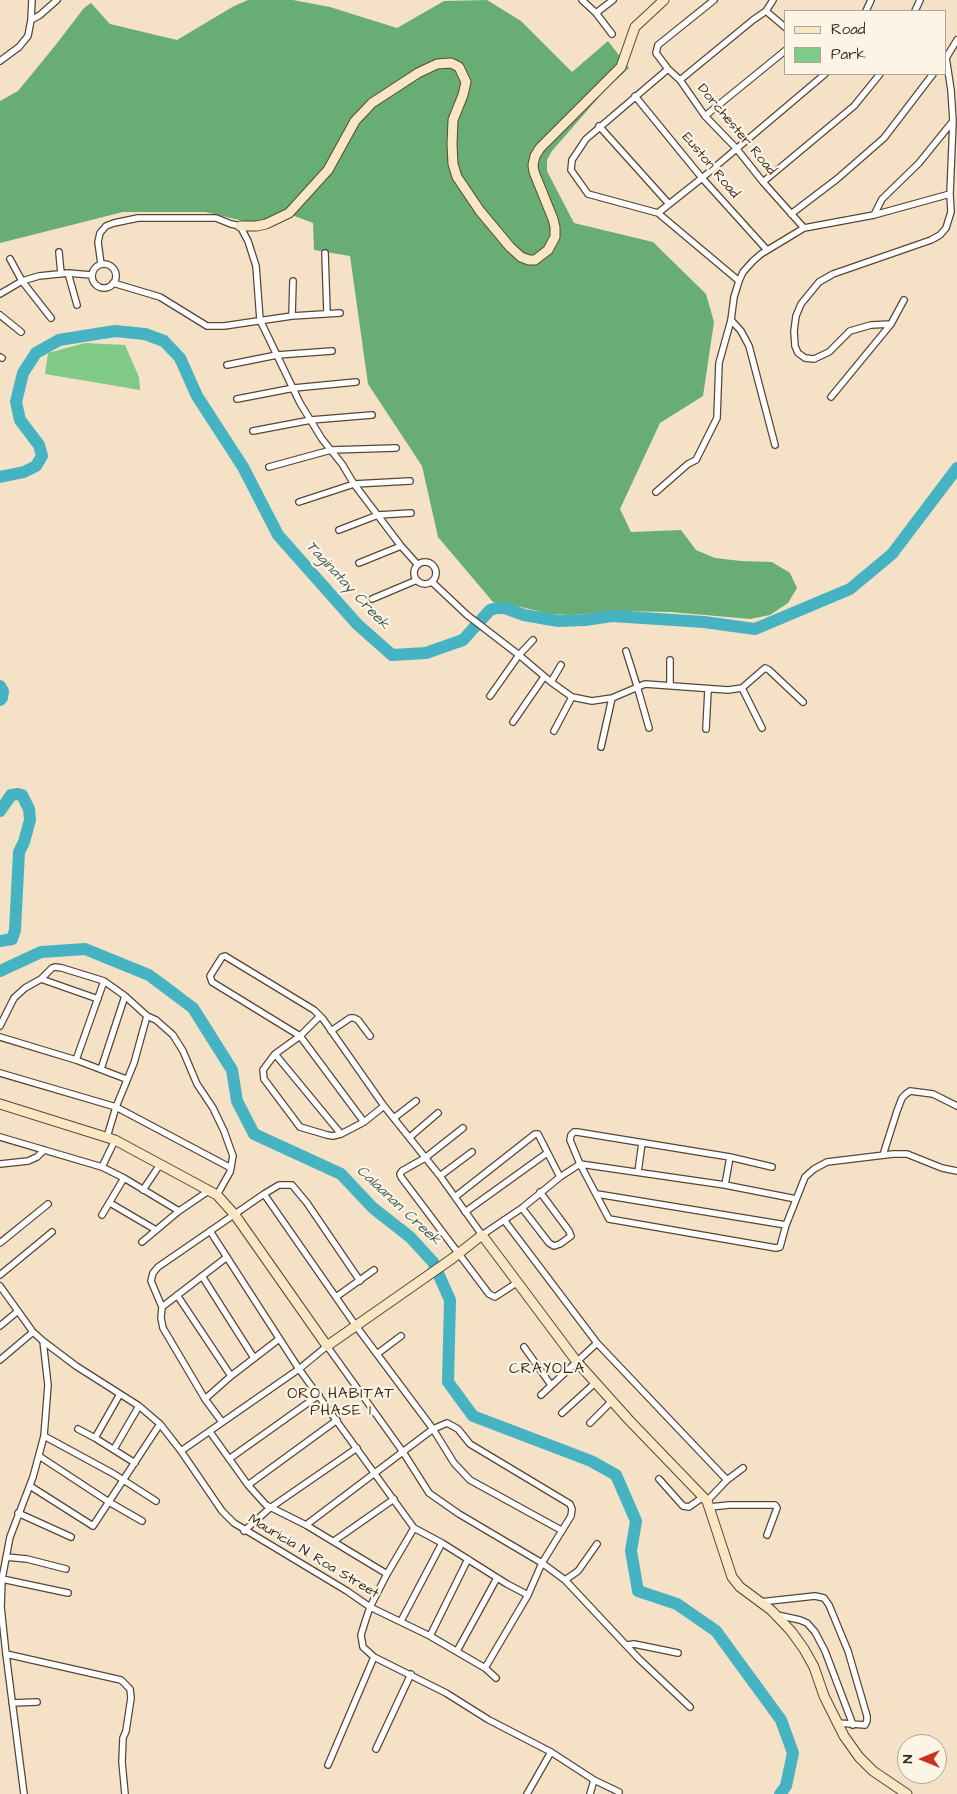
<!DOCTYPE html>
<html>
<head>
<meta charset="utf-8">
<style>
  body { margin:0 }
  #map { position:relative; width:957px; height:1794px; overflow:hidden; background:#f5e2c6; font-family:"Architects Daughter",sans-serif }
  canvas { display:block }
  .legend { position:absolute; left:784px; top:10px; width:162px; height:65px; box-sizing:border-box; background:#fcf5e5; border:1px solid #afa495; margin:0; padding:6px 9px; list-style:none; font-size:15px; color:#3b2a1e }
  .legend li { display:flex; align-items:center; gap:10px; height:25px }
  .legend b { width:25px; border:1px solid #afa495 }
  .north { position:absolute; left:897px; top:1734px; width:50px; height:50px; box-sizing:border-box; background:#fcf5e5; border:1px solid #afa495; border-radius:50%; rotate:270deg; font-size:14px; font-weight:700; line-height:20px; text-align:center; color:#3b2a1e }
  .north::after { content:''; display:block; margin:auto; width:18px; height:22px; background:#c8321e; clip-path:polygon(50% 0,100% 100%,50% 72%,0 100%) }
</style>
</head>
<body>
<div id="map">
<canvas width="957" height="1794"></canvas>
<ul class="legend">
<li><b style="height:6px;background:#f9e7c3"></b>Road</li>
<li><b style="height:14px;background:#80ca88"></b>Park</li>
</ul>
<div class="north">N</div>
</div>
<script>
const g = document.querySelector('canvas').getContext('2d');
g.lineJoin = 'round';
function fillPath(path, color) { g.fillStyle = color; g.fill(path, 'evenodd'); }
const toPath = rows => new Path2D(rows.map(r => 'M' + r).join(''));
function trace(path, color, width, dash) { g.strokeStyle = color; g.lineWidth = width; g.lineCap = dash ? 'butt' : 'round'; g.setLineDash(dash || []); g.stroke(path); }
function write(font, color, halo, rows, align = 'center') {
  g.font = font + ' "Architects Daughter",sans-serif'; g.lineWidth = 4.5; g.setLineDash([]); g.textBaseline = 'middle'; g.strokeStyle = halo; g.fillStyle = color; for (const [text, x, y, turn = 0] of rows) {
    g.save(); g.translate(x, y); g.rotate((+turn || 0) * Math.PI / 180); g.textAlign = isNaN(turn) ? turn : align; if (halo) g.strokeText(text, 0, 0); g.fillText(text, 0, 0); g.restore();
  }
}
const green = toPath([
  [85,343,125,345,139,377,140,390,45,374,48,353]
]);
const forest = toPath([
  [248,0,293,0,330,7,397,28,444,1,487,0,521,21,572,72,608,41,629,68,606,89,552,151,547,160,547,171,574,223,653,242,706,294,714,322,703,396,660,423,620,509,631,532,681,530,696,550,715,558,741,561,772,562,790,573,797,588,788,603,770,615,750,619,671,612,618,611,571,615,550,614,509,604,493,602,438,537,422,466,368,384,350,256,314,250,313,223,281,211,267,221,252,223,205,212,123,212,0,243,0,101,18,91,54,47,84,8,91,3,110,24,177,40,234,6]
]);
const river = toPath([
  [0,477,24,472,36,466,42,456,39,445,20,420,16,402,23,373,36,353,59,340,115,331,145,334,164,341,180,358,197,396,243,467,278,535,357,624,392,655,426,653,463,640,490,610,497,608,505,608,524,615,558,621,585,620,612,616,704,622,755,629,850,589,892,554,957,468],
  [0,686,3,691,2,698,0,700],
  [0,811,11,795,18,794,22,795,29,809,30,820,24,842,19,852,15,930,12,939,0,941],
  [0,971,41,952,85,949,149,975,193,1008,232,1070,237,1101,254,1134,341,1174,373,1208,410,1237,433,1262,450,1300,448,1382,473,1416,591,1461,616,1475,636,1521,631,1551,638,1591,677,1604,716,1631,781,1720,793,1753,786,1786,780,1794]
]);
const street = toPath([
  [582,0,596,13,612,34],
  [714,0,658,45,656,53,668,69,680,80,705,116,736,148,763,182,804,228],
  [766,11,786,28],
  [866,11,871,0],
  [915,11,920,0],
  [596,13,613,0],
  [31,20,32,0],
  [946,58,957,40],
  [0,61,19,47,28,36,31,20,40,15,57,0],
  [668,69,586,139,572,160,571,170,588,194,658,213,739,281],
  [680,80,753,20,766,11,773,0],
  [635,96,702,178,767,250],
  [705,116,786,50],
  [599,126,669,204],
  [763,182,854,106,880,74],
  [658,213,702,178,825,74],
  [791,214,837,179,884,138,933,74],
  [874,215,882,199,919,163,953,121],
  [59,252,61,274],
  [325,253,327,313],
  [10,259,22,281,51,318],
  '92 276a12 12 0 1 1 24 0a12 12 0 1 1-24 0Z',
  [101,264,98,242,100,233,106,226,114,223,138,218,216,218,231,224,240,226,248,241,256,266,260,320,300,403,322,439,342,464,354,484,401,546,418,565],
  [68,273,77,305],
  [113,283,160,297,207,326,224,326,292,316,340,313],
  [0,294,22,281,39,276,68,273,91,275],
  [0,315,21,332],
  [292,316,293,281],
  [731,320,741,331,749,346,775,445],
  [891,324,871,325,850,331,829,352,814,359,805,358,798,353,795,346,794,331,796,316,801,304,819,282,833,274,931,240,940,235,946,228,951,212,950,194,953,121,951,90,946,57],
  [0,357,2,358],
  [227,365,277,355,332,351],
  [831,397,891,324,904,300],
  [237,399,294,388,356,382],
  [253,431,311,420,372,415],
  [269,467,331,450,396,448],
  [656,492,688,464,696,460,717,418,719,363,731,320,734,297,739,281,743,272,753,261,761,254,804,228,874,215,950,194],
  [299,502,354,484,410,481],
  [339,530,378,515,411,513],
  '414 573a11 11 0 1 1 22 0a11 11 0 1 1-22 0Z',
  [359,563,401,546],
  [432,582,467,615,519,655,551,682,572,697,592,701,612,698,645,684,728,690,742,688,765,668,769,670,803,702],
  [372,599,417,580],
  [626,651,637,686,649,728],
  [551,682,561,665],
  [670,684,670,660],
  [742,688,762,728],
  [490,696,519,655,533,640],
  [513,722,544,677],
  [706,729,708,690],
  [554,731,572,697],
  [601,747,612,698],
  [41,979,98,999],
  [320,1016,300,1036,275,1054,263,1070,264,1079,300,1127,327,1135,333,1136,341,1134,364,1122,384,1106],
  [0,1026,14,998,25,988,41,979,52,968,55,967,62,968,104,981,125,996,147,1016,156,1020,173,1035,183,1051,197,1084,213,1108,224,1131,233,1156,230,1172,217,1195],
  [331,1031,350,1018,354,1018,358,1020,370,1036],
  [0,1037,76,1060,126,1079],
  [275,1054,341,1134],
  [76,1060,104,981],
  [101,1069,125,996],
  [0,1073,116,1107,231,1168],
  [394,1118,416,1101],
  [364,1122,300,1036,212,982,210,976,222,957,225,956,314,1010,323,1019,384,1106,440,1176,482,1235,522,1208,560,1177,580,1164,725,1185,796,1199],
  [463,1128,425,1158,402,1171,400,1174,401,1177,489,1294,495,1297,518,1282],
  [0,1137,102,1167,124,1178,179,1211],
  [107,1137,116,1107,134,1063,147,1016],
  [410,1137,438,1113],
  [883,1155,897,1111,902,1098,906,1094,910,1091,933,1094,957,1106],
  [0,1164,28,1161,37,1157,44,1150],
  [102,1167,115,1140],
  [772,1167,730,1157,577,1132,574,1132,571,1135,570,1140,580,1164,609,1219,776,1248,780,1247,786,1225,805,1177,814,1169,827,1162,893,1154,907,1154,942,1168,957,1171],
  [638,1172,642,1143],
  [440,1176,472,1152],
  [725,1185,730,1157],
  [143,1190,159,1166],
  [264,1194,356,1326,433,1429,454,1463,470,1480,561,1530],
  [597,1194,786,1225],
  [455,1197,535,1134,538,1134,560,1177],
  [110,1203,156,1230],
  [522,1208,549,1243,554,1246,560,1244,571,1236,569,1231,540,1192],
  [465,1212,547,1153],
  [102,1215,124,1178],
  [504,1220,597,1343,727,1480],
  [210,1231,299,1369,414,1528,442,1543,507,1584,528,1595],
  [142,1242,179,1211,210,1190],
  [0,1243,48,1204],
  [0,1275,52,1232],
  [202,1276,254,1358],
  [0,1286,33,1332,43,1341,76,1366,139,1406,160,1424,181,1451,222,1511,234,1523,347,1591,370,1607,430,1636,485,1668,528,1595,542,1563,571,1516,572,1509,570,1504,470,1444,458,1429,447,1423,433,1429,306,1525],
  [177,1295,231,1376],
  [336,1297,374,1270],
  [162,1307,227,1257],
  [0,1326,18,1311],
  [524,1347,551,1385],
  [377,1354,401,1336],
  [0,1360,33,1332],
  [541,1395,597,1343],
  [205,1399,231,1376,279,1339],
  [562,1413,595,1383],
  [222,1422,205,1399,163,1328,161,1318,162,1307,151,1281,153,1273,158,1267,264,1194,279,1185,292,1185,307,1203,360,1281],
  [590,1423,612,1401],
  [78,1429,95,1438,135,1463],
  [210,1432,248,1485,266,1505,306,1525,387,1574],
  [44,1436,114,1474,156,1501],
  [95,1438,120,1394],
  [114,1449,139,1406],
  [181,1451,299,1369,327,1346,403,1452,429,1493,459,1514,542,1563,565,1580,639,1659,690,1707],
  [39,1456,109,1502,142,1521],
  [229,1459,319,1395],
  [659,1479,683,1506,689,1507,703,1497],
  [248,1485,337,1420],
  [30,1486,93,1526,160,1424],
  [707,1501,727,1480,743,1468],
  [710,1507,729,1505,775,1505,777,1508,767,1535],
  [18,1513,71,1537],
  [244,1531,270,1508,357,1448],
  [334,1541,394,1499],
  [6,1557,27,1559,66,1569],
  [2,1579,68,1593],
  [565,1580,578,1571,597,1544],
  [760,1602,815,1596,824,1598,829,1605,848,1651,867,1716,867,1721,865,1725,838,1723],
  [777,1615,800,1620,807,1623,815,1632,825,1651,853,1725],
  [401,1621,442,1543],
  [430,1636,468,1559],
  [627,1645,634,1644,678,1653],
  [457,1651,497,1578],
  [6,1654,121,1680,130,1689,131,1698,126,1731,123,1738,122,1762,125,1794],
  [374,1657,446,1693,489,1720,551,1752,594,1780,619,1792],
  [485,1668,496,1678],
  [12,1703,37,1702],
  [376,1749,411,1674],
  [328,1765,374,1657,363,1647,361,1635,365,1622,370,1607,387,1574,414,1528],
  [24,1794,6,1654,1,1607,2,1579,10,1537,33,1477,44,1436,48,1385,43,1341],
  [527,1794,551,1752],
  [590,1794,594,1780]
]);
const secondary = toPath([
  [240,226,257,226,266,224,289,213,328,170,355,121,372,103,418,73,437,64,451,63,459,67,466,82,463,95,453,120,452,144,453,164,457,177,480,211,510,247,521,257,529,260,535,260,548,250,555,237,555,227,553,219,534,172,533,165,535,156,540,148,621,67,635,27,664,0],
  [0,1104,115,1140,217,1195,235,1215,327,1346,453,1258,482,1235,577,1362,629,1420,707,1501,732,1577,740,1587,771,1610,791,1631,804,1649,814,1667,824,1696,844,1736,859,1757,873,1771,907,1794]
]);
const streetNames = [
  ["Dorchester Road",736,130,50],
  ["Euston Road",710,166,50],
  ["Mauricia N. Roa Street",313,1557,31]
];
const waterNames = [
  ["Taginatay Creek",347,586,47],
  ["Calaanan Creek",398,1206,43]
];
const neighbourhoodNames = [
  ["CRAYOLA",547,1370],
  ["ORO HABITAT",341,1395],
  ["PHASE 1",341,1412]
];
fillPath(green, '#80ca88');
fillPath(forest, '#68ae74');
trace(river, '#46b3c2', 12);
trace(street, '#574637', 8);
trace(secondary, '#574637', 11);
trace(street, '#fff', 5.5);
trace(secondary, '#f9e7c3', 9);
write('14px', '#3b2a1e', '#fcf5e5', streetNames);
write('italic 15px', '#3f5a57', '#fcf5e5', waterNames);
g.letterSpacing = '1px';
write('15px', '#3b2a1e', '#fcf5e5', neighbourhoodNames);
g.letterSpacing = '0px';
</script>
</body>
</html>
